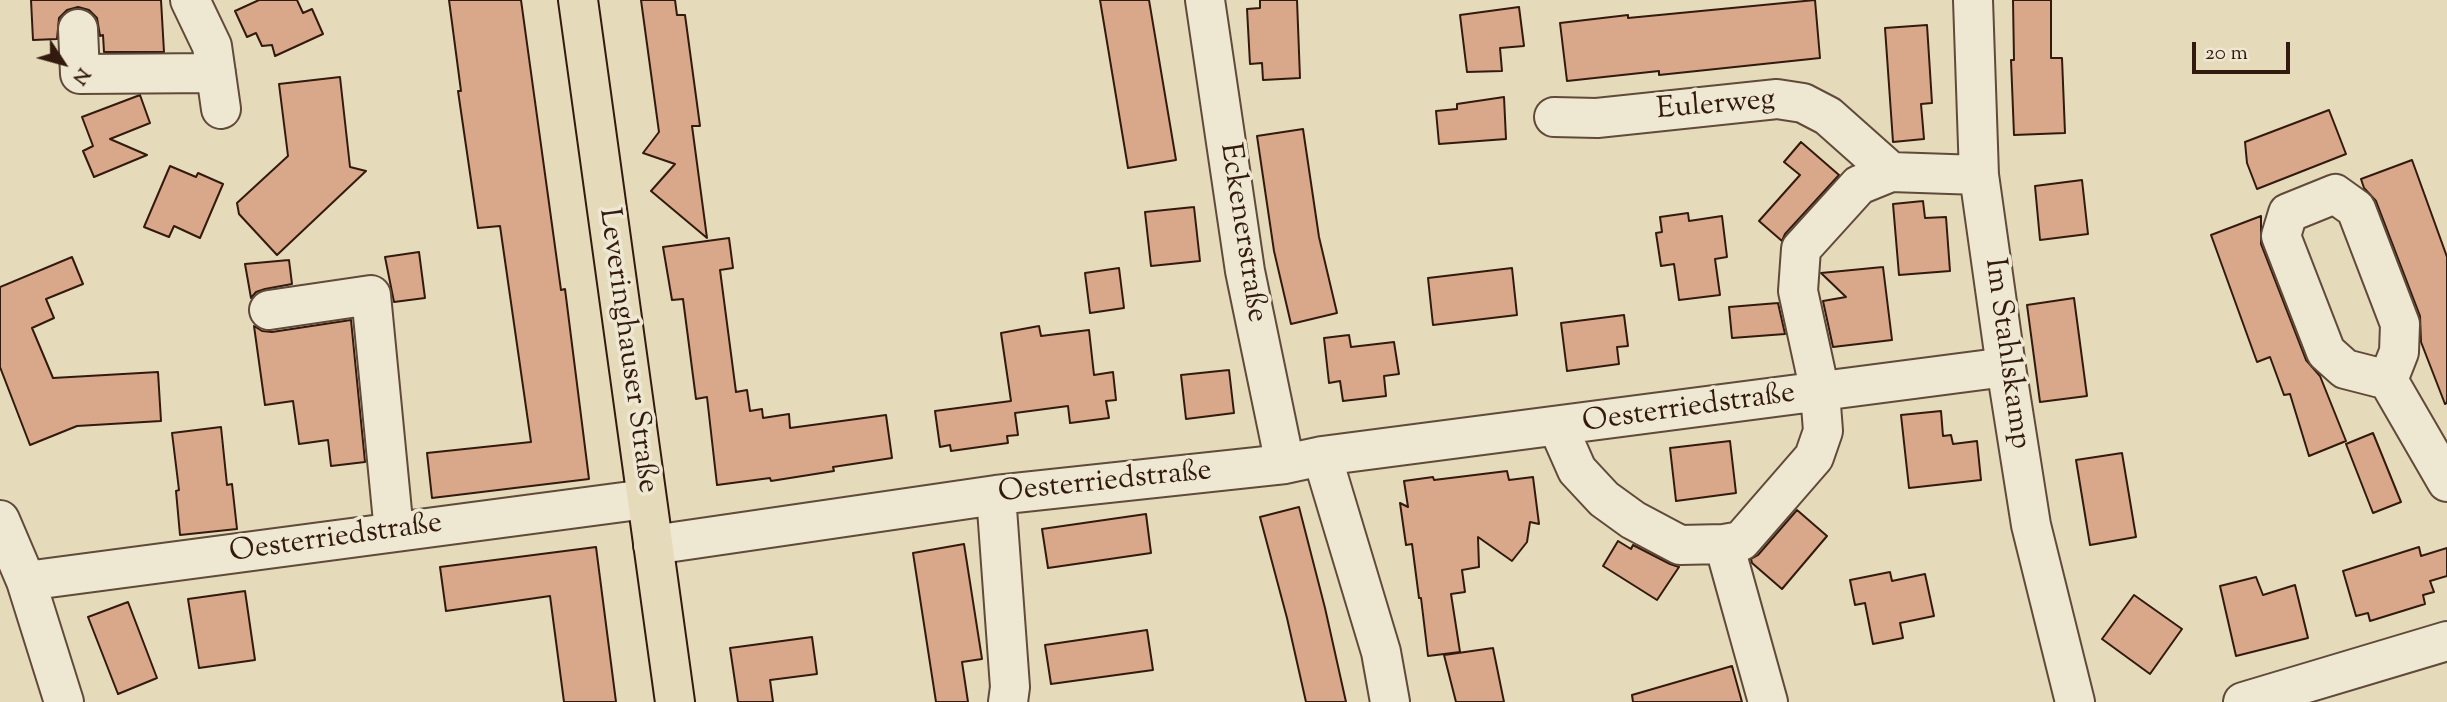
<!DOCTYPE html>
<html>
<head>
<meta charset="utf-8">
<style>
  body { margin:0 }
  #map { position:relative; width:2447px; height:702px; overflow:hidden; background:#e5daba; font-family:"Sorts Mill Goudy",serif }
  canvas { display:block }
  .north { position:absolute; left:28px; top:28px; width:70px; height:70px; -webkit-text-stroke:5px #eee7d2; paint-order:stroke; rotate:126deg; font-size:19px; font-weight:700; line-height:28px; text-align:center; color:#331a0e }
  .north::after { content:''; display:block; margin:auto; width:24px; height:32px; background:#331a0e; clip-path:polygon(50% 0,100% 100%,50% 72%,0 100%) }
  .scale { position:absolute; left:2192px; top:42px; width:98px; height:32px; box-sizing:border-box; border:4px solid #331a0e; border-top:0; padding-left:9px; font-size:21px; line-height:24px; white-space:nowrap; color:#331a0e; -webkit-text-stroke:5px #eee7d2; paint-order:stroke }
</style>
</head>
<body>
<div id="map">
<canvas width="2447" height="702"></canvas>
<div class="north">N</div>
<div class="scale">20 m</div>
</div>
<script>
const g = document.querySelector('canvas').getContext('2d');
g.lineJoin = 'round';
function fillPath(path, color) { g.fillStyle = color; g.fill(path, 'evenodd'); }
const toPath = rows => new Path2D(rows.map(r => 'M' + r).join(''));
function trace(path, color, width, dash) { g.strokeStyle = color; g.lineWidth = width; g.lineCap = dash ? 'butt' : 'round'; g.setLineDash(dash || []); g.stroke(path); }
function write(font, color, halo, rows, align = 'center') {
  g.font = font + ' "Sorts Mill Goudy",serif'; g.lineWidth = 7; g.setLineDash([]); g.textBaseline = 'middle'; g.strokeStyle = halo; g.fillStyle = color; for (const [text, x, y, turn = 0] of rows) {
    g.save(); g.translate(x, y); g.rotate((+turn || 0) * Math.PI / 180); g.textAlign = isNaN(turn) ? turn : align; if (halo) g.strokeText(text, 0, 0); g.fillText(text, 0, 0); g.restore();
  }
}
const building = toPath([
  [31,0,161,0,164,52,104,52,103,35,100,36,97,18,89,10,78,7,67,10,59,18,57,39,33,40,31,0],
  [259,0,297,0,303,13,312,9,323,34,275,56,272,45,262,46,256,33,247,37,235,11,259,0],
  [449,0,521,0,561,290,565,289,589,479,432,498,427,453,531,442,500,226,478,228,458,91,461,91,449,0],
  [641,0,675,0,677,15,685,15,700,126,692,126,707,238,651,191,675,164,643,153,659,132,641,0],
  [1100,0,1149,0,1176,160,1128,168,1100,0],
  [1260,0,1297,0,1300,78,1263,80,1262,63,1250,64,1247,9,1260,8,1260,0],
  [1815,0,1820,58,1659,75,1659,71,1567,81,1560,23,1628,15,1628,18,1815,0],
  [2013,0,2051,0,2051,58,2062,58,2065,133,2014,135,2011,60,2014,60,2013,0],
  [1519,7,1524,46,1500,48,1502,71,1467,72,1460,15,1519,7],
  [1927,25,1932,103,1921,104,1924,139,1893,142,1885,28,1927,25],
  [340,77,350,167,366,171,277,255,239,214,237,203,288,156,279,84,340,77],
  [140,95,150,123,110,139,147,155,94,177,83,151,93,146,82,117,140,95],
  [1504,97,1506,139,1439,144,1436,111,1457,109,1457,104,1504,97],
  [2329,110,2346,154,2257,189,2247,163,2245,142,2329,110],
  [1303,129,1319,237,1337,313,1291,324,1274,251,1257,136,1303,129],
  [1801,142,1839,175,1785,234,1782,241,1759,221,1800,175,1784,162,1801,142],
  [2412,160,2447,257,2447,403,2445,404,2421,342,2420,316,2376,201,2364,188,2361,179,2412,160],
  [170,166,196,177,198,173,223,184,200,238,174,226,169,237,144,227,170,166],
  [2082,180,2088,234,2040,240,2035,186,2082,180],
  [1923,201,1925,218,1946,217,1950,271,1899,275,1893,204,1923,201],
  [1194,207,1200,261,1151,266,1145,212,1194,207],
  [1688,213,1689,221,1722,216,1727,257,1715,259,1720,295,1679,300,1674,264,1661,266,1656,233,1662,232,1660,217,1688,213],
  [2261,216,2261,244,2306,360,2320,376,2346,441,2309,456,2290,394,2284,395,2270,357,2257,362,2211,235,2261,216],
  [729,238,733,268,720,270,736,392,747,390,750,411,762,409,763,418,789,414,790,428,886,415,892,458,833,467,834,471,771,481,770,478,717,485,707,397,696,399,683,299,672,300,663,247,729,238],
  [419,252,425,298,394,302,385,257,419,252],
  [72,257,83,284,46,299,54,318,32,328,53,378,158,372,161,421,77,426,30,445,0,367,0,287,72,257],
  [289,260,292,284,265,289,256,292,251,298,245,264,289,260],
  [1883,267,1892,340,1833,347,1823,301,1846,297,1821,273,1883,267],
  [1119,268,1124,308,1090,313,1085,273,1119,268],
  [1512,268,1517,315,1433,325,1428,278,1512,268],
  [2074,298,2087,396,2040,402,2027,305,2074,298],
  [1778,303,1785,334,1732,338,1729,307,1778,303],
  [1624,315,1628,346,1617,347,1619,364,1567,371,1561,323,1624,315],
  [351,320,365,462,331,466,328,440,299,444,293,401,265,405,254,326,262,331,272,332,351,320],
  [1039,326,1041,336,1089,330,1094,375,1113,372,1116,400,1106,401,1109,418,1070,423,1068,406,1015,413,1018,435,1007,436,1008,443,951,451,950,445,940,447,935,411,1011,401,1001,333,1039,326],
  [1349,335,1351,347,1394,342,1399,374,1384,376,1386,396,1343,401,1340,381,1329,383,1324,338,1349,335],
  [1229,370,1234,413,1186,419,1181,375,1229,370],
  [1941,411,1943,436,1951,435,1953,444,1977,441,1981,480,1909,488,1901,415,1941,411],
  [221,427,227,485,232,484,237,529,180,535,176,491,179,490,172,433,221,427],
  [2373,433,2401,502,2373,513,2346,444,2373,433],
  [1730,441,1736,493,1676,501,1670,448,1730,441],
  [2122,453,2136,537,2090,545,2076,460,2122,453],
  [1507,471,1509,480,1533,477,1539,524,1530,522,1527,542,1512,561,1478,537,1479,567,1462,570,1465,592,1451,594,1460,652,1428,656,1421,598,1419,598,1412,544,1406,545,1400,503,1408,507,1404,481,1433,477,1434,480,1507,471],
  [1299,507,1325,608,1346,702,1306,702,1287,618,1260,517,1299,507],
  [1797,510,1827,536,1782,589,1752,563,1751,559,1758,555,1797,510],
  [1146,514,1151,553,1048,568,1042,529,1146,514],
  [1618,541,1631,549,1633,545,1670,564,1679,567,1657,600,1603,566,1618,541],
  [964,544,982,659,962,662,968,702,936,702,913,553,964,544],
  [596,547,616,702,564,702,550,596,446,611,440,567,596,547],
  [2419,547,2421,556,2447,548,2447,576,2430,581,2434,592,2423,595,2425,604,2370,621,2368,613,2356,616,2343,571,2419,547],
  [1890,572,1892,581,1925,574,1934,616,1900,623,1903,638,1873,644,1865,603,1855,605,1850,580,1890,572],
  [2256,577,2263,595,2295,585,2308,638,2236,656,2220,586,2256,577],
  [245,591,255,660,199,668,188,599,245,591],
  [2134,595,2182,629,2150,674,2102,639,2134,595],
  [128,602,157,678,118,694,88,617,128,602],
  [1147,630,1153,670,1051,684,1045,645,1147,630],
  [812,637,817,674,770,680,773,702,738,702,730,648,812,637],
  [1493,648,1504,702,1456,702,1444,655,1493,648],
  [1732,666,1742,702,1633,702,1632,695,1732,666]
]);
const minor = toPath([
  [190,0,212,46,221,109],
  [1205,0,1245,271,1285,464],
  [1973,0,1979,175,2006,367,2031,525,2075,702],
  [78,29,80,74,216,73],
  [1554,117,1597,118,1777,99,1803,103,1828,116,1891,172,1979,175],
  [269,310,371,295,394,532],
  [2388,380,2399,352,2400,324,2356,209,2335,194,2288,213,2281,236,2326,352,2345,369,2388,380,2447,482],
  [1558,427,1577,470,1604,499,1633,520,1680,545,1724,544,1741,541,1814,457,1823,431,1820,392,1798,291,1801,249,1859,185,1891,172],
  [1322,456,1381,652,1390,702],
  [996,495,1010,687,1008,702],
  [0,520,26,581,64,702],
  [1724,544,1768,702],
  [653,545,996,495,1285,464,1322,456,2006,367],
  [26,581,646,499],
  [2243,702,2447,641]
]);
const major = toPath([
  [578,0,675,702]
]);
const streetNames = [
  ["Eulerweg",1716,107,-5],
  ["Eckenerstraße",1241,233,81],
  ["Leveringhauser Straße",626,351,82],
  ["Im Stahlskamp",2005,354,82],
  ["Oesterriedstraße",1689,410,-8],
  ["Oesterriedstraße",1105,484,-6],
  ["Oesterriedstraße",336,540,-8]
];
fillPath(building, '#d9a88a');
trace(building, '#331a0e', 2);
trace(minor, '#604a39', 42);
trace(major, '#331a0e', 42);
trace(minor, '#eee7d2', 38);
trace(major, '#e5daba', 38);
write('30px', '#331a0e', '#eee7d2', streetNames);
</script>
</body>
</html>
